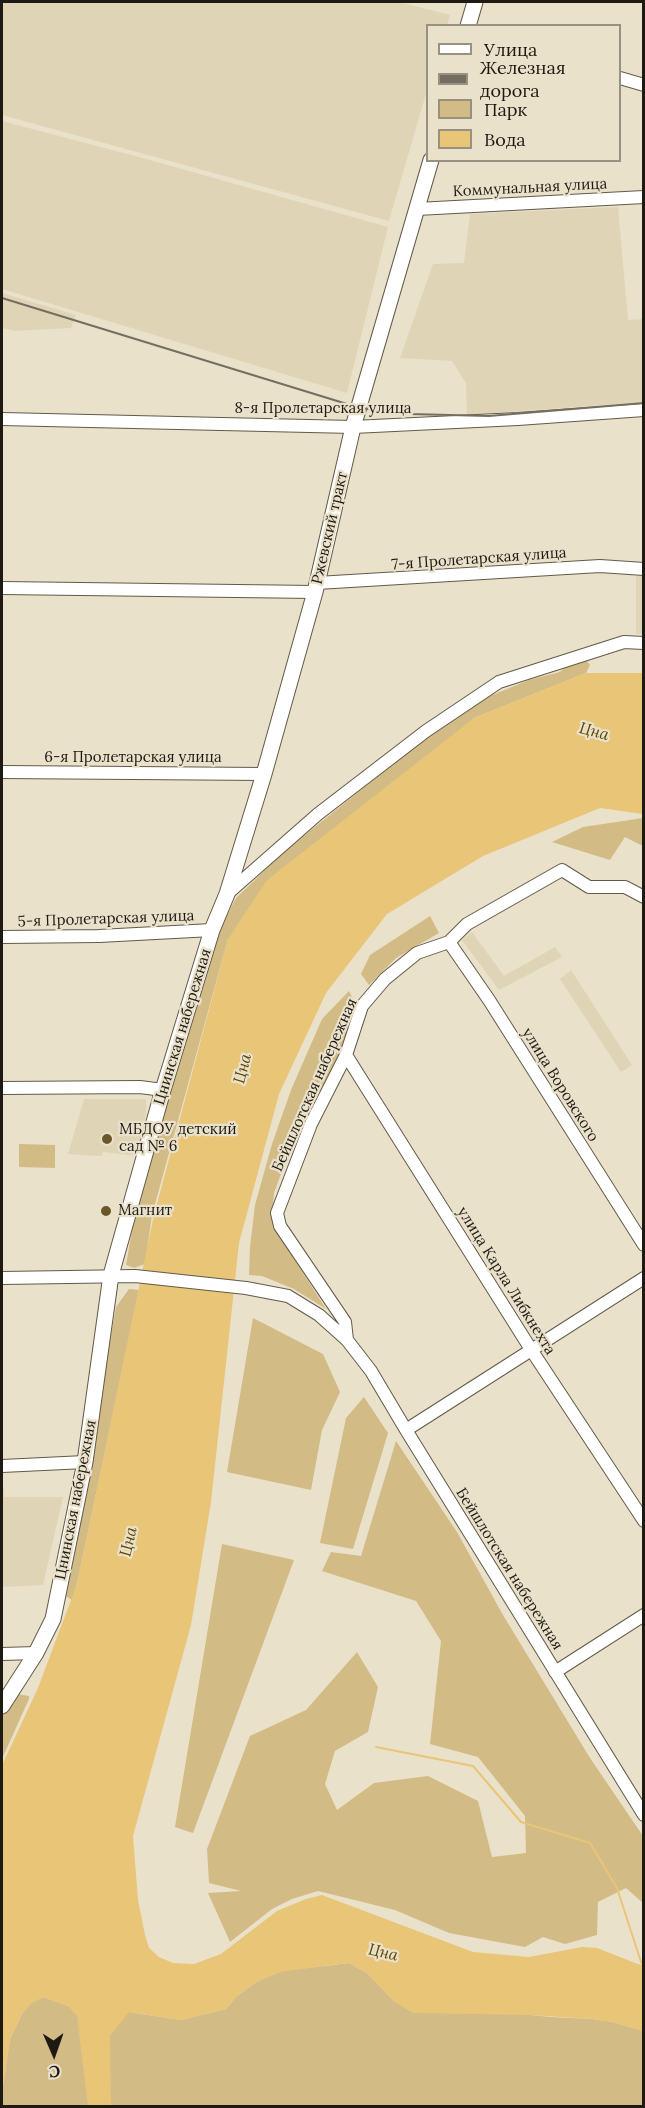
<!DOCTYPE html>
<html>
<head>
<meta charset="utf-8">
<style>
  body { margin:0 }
  #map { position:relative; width:645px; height:2108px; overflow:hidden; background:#eae1cb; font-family:Lora,serif }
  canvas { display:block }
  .frame { position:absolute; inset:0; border:3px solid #1e1a13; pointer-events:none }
  .legend { position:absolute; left:426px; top:24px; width:195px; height:138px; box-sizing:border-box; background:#eae1cb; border:2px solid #989181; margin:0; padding:8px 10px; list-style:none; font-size:18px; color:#1e1a13 }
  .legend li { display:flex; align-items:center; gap:12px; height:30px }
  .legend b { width:30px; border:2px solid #989181 }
  .north { position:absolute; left:24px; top:2024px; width:60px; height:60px; -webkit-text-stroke:4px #eae1cb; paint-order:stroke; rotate:178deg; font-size:16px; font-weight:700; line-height:24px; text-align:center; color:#1e1a13 }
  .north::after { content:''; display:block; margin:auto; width:21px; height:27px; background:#1e1a13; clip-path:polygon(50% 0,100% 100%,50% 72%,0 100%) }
</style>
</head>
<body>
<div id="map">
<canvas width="645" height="2108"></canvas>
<div class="frame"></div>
<ul class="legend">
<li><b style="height:8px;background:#fff"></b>Улица</li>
<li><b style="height:8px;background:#746e61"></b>Железная дорога</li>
<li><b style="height:16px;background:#d3bb86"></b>Парк</li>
<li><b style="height:16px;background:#e8c577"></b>Вода</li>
</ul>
<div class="north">С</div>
</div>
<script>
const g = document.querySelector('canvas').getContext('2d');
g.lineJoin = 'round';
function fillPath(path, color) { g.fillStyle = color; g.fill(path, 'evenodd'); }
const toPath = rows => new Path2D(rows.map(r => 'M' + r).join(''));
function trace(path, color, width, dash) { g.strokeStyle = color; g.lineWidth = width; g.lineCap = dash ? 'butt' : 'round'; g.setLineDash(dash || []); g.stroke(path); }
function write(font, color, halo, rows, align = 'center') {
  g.font = font + ' Lora,serif'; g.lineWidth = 4.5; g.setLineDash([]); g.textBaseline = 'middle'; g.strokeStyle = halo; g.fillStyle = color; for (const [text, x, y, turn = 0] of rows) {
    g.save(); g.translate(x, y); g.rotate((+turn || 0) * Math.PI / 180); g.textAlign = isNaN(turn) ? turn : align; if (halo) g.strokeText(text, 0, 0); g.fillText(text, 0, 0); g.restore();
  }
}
const built = toPath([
  [2,2,399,2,450,15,447,25,428,26,427,90,389,221,2,115],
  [2,121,150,160,388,227,347,393,2,289],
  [618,207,628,320,643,319,643,402,467,415,466,383,452,361,400,358,433,264,464,263,470,214],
  [2,293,76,315,71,328,15,331,2,328],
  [636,576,643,576,643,634,636,634],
  [472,932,504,976,555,947,562,957,499,990,462,940],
  [571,970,632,1065,621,1072,560,979],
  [84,1099,146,1099,146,1113,138,1156,103,1152,102,1156,68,1154],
  [2,1489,4,1489,4,1497,63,1497,43,1585,2,1587]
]);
const green = toPath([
  [586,660,590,665,586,673,474,718,228,939,152,1215,145,1264,134,1268,126,1265,137,1201,219,930,236,898,285,851,418,744,452,720,490,696,529,680,560,672,565,667],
  [643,818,643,846,625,837,610,860,552,842,583,827],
  [430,916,439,933,396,958,369,985,361,974,370,955],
  [349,991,358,1009,346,1041,292,1144,274,1193,272,1220,278,1234,326,1309,294,1289,262,1276,249,1275,250,1247,255,1205,272,1144,291,1090,322,1019],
  [19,1144,55,1145,55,1168,19,1167],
  [129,1289,139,1290,77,1584,72,1600,64,1595,116,1307],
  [253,1318,323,1354,340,1392,322,1430,311,1490,227,1472],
  [364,1397,388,1433,353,1549,320,1543,346,1418],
  [396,1441,457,1532,503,1615,590,1758,643,1836,643,1903,626,1888,598,1902,597,1935,565,1944,543,1937,525,1947,449,1933,395,1910,318,1891,292,1899,272,1909,230,1942,208,1893,241,1891,209,1883,207,1849,250,1736,306,1710,357,1652,378,1687,368,1732,335,1751,325,1784,337,1810,374,1783,428,1776,478,1801,492,1857,526,1853,525,1816,478,1757,430,1744,441,1641,416,1601,322,1571,331,1552,361,1556],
  [222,1544,294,1560,193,1833,175,1827],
  [17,1694,29,1696,29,1699,2,1759,2,1715],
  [349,1963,367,1973,395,2002,551,2017,592,2019,613,2022,643,2031,643,2106,2,2106,2,2092,10,2039,22,2014,31,2003,43,1997,80,2010,129,2012,181,2020,226,2009,237,1996,256,1982,281,1971]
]);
const water = toPath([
  [586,673,643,673,643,814,600,808,483,856,387,914,326,993,279,1094,239,1243,211,1502,191,1625,133,1836,138,1900,145,1935,149,1948,159,1957,173,1963,194,1964,221,1954,277,1911,306,1899,322,1895,473,1952,529,1957,582,1947,597,1948,643,1966,643,2031,613,2022,592,2019,530,2015,413,2013,395,2002,367,1973,349,1963,330,1965,281,1972,256,1982,237,1996,226,2009,202,2015,181,2020,129,2012,110,2036,111,2106,88,2106,77,2016,68,2006,43,1997,31,2004,22,2014,10,2039,2,2092,2,1765,38,1688,77,1584,154,1215,228,939,267,880,474,718]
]);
const stream = toPath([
  [376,1747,473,1766,521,1822,590,1843,617,1888,642,1965]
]);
const minor = toPath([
  [620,78,644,85],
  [417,209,644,197],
  [2,419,353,427,518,419,644,410],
  [317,583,600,566,644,569],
  [2,588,315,592],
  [2,772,264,774],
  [227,894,318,814,426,731,499,682,624,642,644,643],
  [2,937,99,936,212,930],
  [449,942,489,1000,644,1245],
  [346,1055,532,1351,644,1521],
  [2,1088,140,1087,163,1090],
  [2,1278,135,1276,246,1288,288,1296,319,1315,347,1340,371,1371,406,1430,644,1815],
  [347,1340,345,1322,280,1226,277,1213,311,1124,346,1055,362,1006,385,979,417,953,449,942,467,924,562,870,589,887,625,887,644,897],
  [406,1430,644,1278],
  [2,1466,85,1462],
  [2,1654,36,1653],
  [555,1672,644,1615]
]);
const major = toPath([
  [468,26,475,2],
  [2,1706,36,1653,53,1619,85,1462,111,1275,163,1090,212,930,227,894,264,774,315,592,353,427,431,160]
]);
const rail = toPath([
  [2,298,360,408,410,414,489,416,644,403]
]);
const markers = [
  [107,1139,6,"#6c5726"],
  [106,1211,6,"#6c5726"]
];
const streetNames = [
  ["Коммунальная улица",530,188,-3],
  ["8-я Пролетарская улица",323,409],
  ["Ржевский тракт",330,528,-77],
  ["7-я Пролетарская улица",479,559,-4],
  ["6-я Пролетарская улица",133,758],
  ["5-я Пролетарская улица",106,919,-2],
  ["Цнинская набережная",183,1027,-73],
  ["Бейшлотская набережная",315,1085,-66],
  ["улица Воровского",560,1085,58],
  ["улица Карла Либкнехта",506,1281,58],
  ["Цнинская набережная",76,1500,-79],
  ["Бейшлотская набережная",509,1569,58]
];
const poiNames = [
  ["МБДОУ детский",119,1130],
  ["сад № 6",119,1147],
  ["Магнит",118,1211]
];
const waterNames = [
  ["Цна",594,732,15],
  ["Цна",243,1069,-76],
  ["Цна",129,1542,-77],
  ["Цна",383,1953,13]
];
fillPath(built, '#e0d4b7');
fillPath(green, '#d3bb86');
fillPath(water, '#e8c577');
trace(stream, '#e8c577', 2);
trace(minor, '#625a48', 14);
trace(major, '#625a48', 17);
trace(minor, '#fff', 12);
trace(major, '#fff', 15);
trace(rail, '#746e61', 2);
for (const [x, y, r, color] of markers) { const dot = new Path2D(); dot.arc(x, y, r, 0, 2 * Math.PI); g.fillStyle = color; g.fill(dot); trace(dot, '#eae1cb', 2); }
write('15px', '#1e1a13', '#eae1cb', streetNames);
write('15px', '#1e1a13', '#eae1cb', poiNames, 'left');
write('italic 16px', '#5d4604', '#eae1cb', waterNames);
</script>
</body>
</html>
